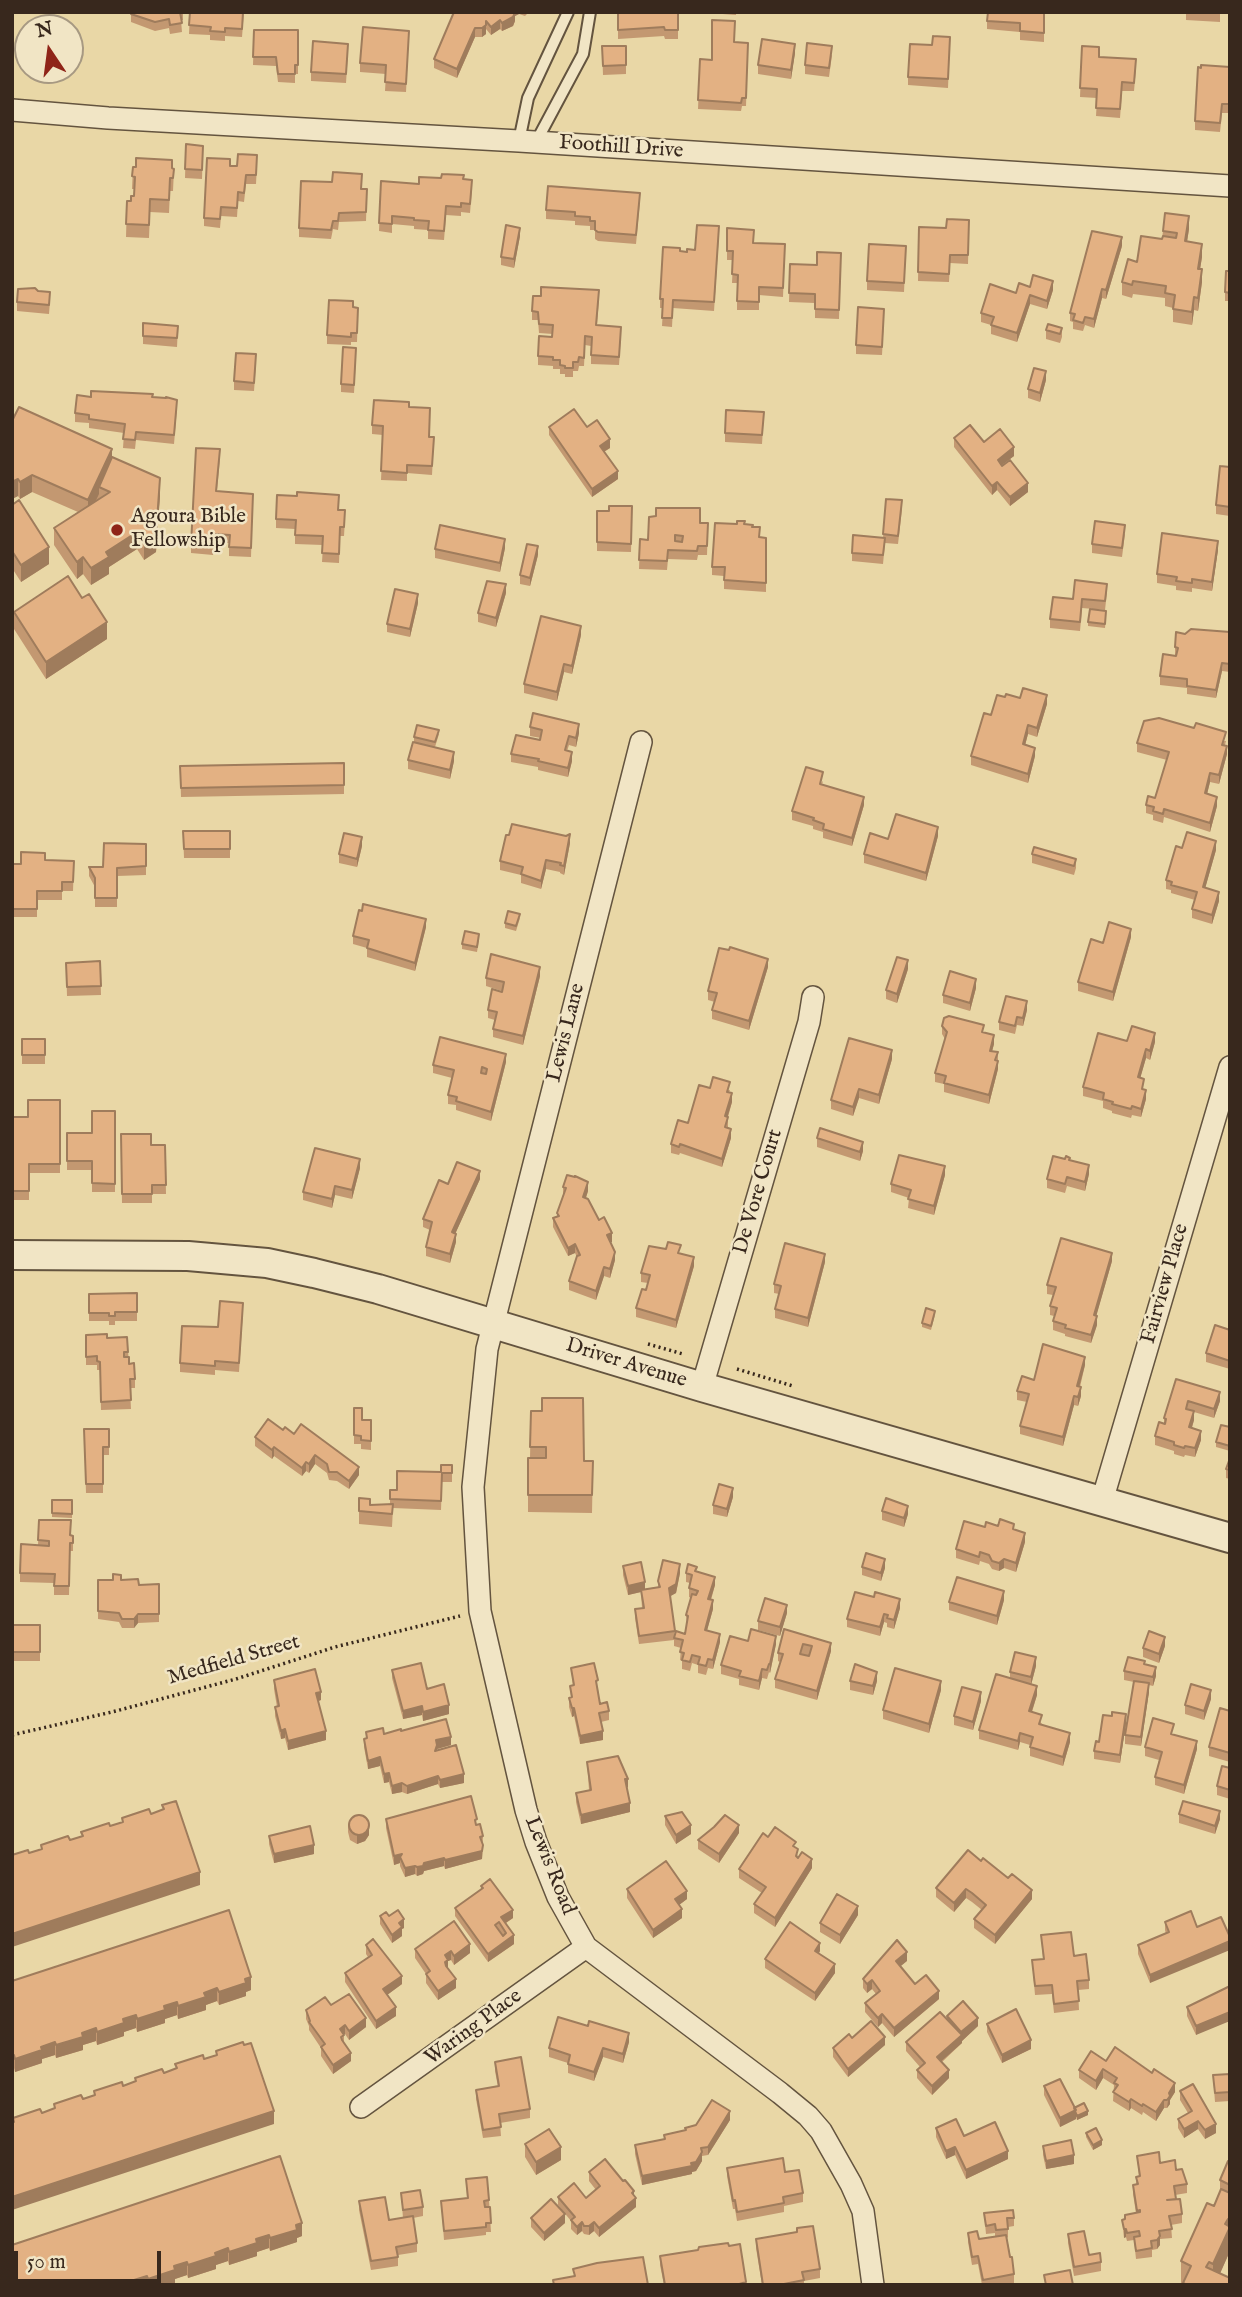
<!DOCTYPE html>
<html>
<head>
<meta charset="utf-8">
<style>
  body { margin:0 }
  #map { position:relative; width:1242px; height:2297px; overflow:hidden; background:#e9d7a6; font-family:"IM FELL English",serif }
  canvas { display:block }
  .frame { position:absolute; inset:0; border:14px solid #38281d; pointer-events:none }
  .north { position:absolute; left:14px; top:14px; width:70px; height:70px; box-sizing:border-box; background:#f1e5c5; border:2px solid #a79982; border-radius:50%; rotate:347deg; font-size:19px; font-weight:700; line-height:28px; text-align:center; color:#38281d }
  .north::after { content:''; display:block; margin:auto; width:24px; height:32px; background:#8f2418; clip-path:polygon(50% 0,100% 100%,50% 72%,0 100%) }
  .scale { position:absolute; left:14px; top:2251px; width:147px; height:32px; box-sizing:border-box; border:4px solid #38281d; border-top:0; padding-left:9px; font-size:21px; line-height:24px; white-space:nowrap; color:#38281d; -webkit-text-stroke:5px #f1e5c5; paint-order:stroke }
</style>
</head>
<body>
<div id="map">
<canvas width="1242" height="2297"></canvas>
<div class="frame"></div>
<div class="north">N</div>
<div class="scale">50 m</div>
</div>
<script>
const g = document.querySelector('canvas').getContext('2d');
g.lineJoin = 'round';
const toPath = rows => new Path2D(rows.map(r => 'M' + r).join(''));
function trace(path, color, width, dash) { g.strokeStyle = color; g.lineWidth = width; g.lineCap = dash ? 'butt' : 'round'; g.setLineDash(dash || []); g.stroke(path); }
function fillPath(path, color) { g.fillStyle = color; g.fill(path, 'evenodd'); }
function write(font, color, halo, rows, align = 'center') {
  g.font = font + ' "IM FELL English",serif'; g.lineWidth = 5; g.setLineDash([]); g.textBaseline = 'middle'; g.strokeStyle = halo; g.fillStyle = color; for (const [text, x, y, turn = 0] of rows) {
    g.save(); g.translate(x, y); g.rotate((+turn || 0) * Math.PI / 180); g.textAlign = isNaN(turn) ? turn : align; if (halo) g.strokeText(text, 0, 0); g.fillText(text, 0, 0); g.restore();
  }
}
const path = toPath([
  [648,1344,683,1354],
  [737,1369,793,1386],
  [12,1735,112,1712,236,1679,335,1647,460,1616]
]);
const service = toPath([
  [519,141,528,98,568,12],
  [536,142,583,54,590,12]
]);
const minor = toPath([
  [12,110,108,118,519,141,1230,186],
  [641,742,487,1349,473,1487,480,1611,526,1810,536,1842,558,1897,586,1947,780,2093,808,2116,821,2131,851,2184,863,2211,873,2285],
  [702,1387,809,1022,813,997],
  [1102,1501,1230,1067],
  [361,2107,586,1947]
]);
const tertiary = toPath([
  [12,1255,188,1256,267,1263,314,1273,378,1289,702,1387,1230,1538]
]);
const wall = toPath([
  [131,12,183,12,183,20,181,20,182,32,170,34,169,28,155,31,131,22],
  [190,12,244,12,242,37,225,36,225,41,210,40,210,35,189,34],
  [454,12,529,12,525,16,519,14,515,16,515,21,513,26,502,31,500,29,491,35,486,29,486,34,482,37,475,37,457,78,434,68,434,59],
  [618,12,678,12,678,39,665,39,664,36,618,39],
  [709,12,736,12,736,15,709,13],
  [1044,12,1044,42,1020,40,1020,32,987,29,987,21],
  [1186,12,1220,12,1220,22,1186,20],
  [254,30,298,30,298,74,295,74,295,83,278,82,276,66,253,65],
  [409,31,406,92,385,91,386,74,360,72,360,63],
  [950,37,948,88,908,85,908,77],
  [735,42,748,43,746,106,742,106,741,111,698,109,700,59,712,60],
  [602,46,626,46,626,74,603,75],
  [1082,46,1099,57,1136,68,1134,91,1122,91,1120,118,1096,116,1097,98,1080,97],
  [348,52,346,83,311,81,311,72],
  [795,53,791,79,758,74,758,65],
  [832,55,829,77,805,74,805,65],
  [1230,67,1230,113,1222,113,1220,132,1195,130,1195,121],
  [186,144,203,146,202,179,185,178],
  [257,164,256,184,246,184,244,202,238,201,237,217,221,216,220,228,204,226,204,218,230,166,237,166],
  [133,167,174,169,173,191,170,191,169,213,150,212,149,238,126,237,127,201,131,201,134,196,134,189,132,189],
  [464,179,472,189,470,213,461,212,461,216,446,215,444,240,428,239,428,230,414,229,414,226,392,224,392,233,379,231,381,181,419,184],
  [362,189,367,189,366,221,339,222,338,230,333,229,331,239,299,237,299,228],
  [640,201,636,244,598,241,595,239,595,230,590,230,590,226,575,225,575,221,546,219,546,210],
  [969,220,968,264,950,263,949,282,918,281,919,227,946,228],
  [727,228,754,243,785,244,783,297,759,295,759,310,737,310,737,283,732,283,733,260,727,260],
  [1189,229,1187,242,1202,257,1200,269,1202,282,1198,311,1194,310,1192,325,1173,322,1173,308,1165,306,1165,298,1133,294,1132,298,1122,295,1122,282,1137,262,1162,239,1163,231],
  [719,235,714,311,673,308,672,327,662,326,663,308,660,308,660,299,680,251,687,252,695,250],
  [520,236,514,268,501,265,501,257],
  [906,246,904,292,867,290,867,281],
  [1122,246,1106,299,1102,298,1094,328,1085,325,1083,331,1073,329,1073,322,1070,321,1070,313],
  [841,253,839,319,815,318,815,303,789,302,790,264,817,265],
  [1230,271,1230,301,1225,301,1225,292],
  [1030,287,1053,290,1047,309,1030,304,1017,342,991,334,991,325,981,322,981,313,1016,293],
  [599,299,597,325,621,335,619,365,591,364,591,346,585,345,584,366,579,366,578,371,573,371,573,377,565,377,565,374,560,374,560,369,553,369,553,366,538,365,538,356,552,337,553,334,539,333,538,320,532,320,532,311],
  [50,301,49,314,17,311,17,302],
  [353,307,358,308,357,342,351,342,351,345,327,344,327,335],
  [884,318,882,355,856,354,856,345],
  [143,323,178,326,177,347,143,344],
  [1062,328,1062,337,1060,343,1046,339,1046,330],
  [356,357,354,393,341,392,341,384],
  [256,363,254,391,234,390,234,381],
  [1046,380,1040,402,1028,398,1028,389],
  [91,397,153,397,177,408,174,444,136,440,135,449,123,448,124,433,89,428,89,423,75,422,75,413],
  [409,407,429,437,434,437,432,475,407,473,407,481,381,480,383,435,372,434,372,425],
  [764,412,762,444,725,442,725,433],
  [12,421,112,457,160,495,156,552,144,560,137,549,109,567,109,574,91,585,83,574,77,579,54,545,54,528,78,512,32,492,20,499,18,496,12,499],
  [549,427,587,427,610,448,604,452,618,479,592,497,549,435],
  [954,438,984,442,1014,456,1002,465,1028,492,1010,506,997,490,992,495,954,447],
  [220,458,217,491,253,494,251,557,229,556,229,543,214,542,213,555,191,553,191,545],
  [1230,467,1230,516,1216,514,1216,505],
  [886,499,902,509,898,544,885,543,883,564,852,561,852,553,883,538],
  [12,505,49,564,21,582,12,568],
  [632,506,631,552,597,551,597,511,609,511],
  [339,510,345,519,344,536,340,536,339,563,322,562,323,545,295,544,295,529,276,528,276,519],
  [656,516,708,523,707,555,698,555,697,560,668,559,667,570,639,569,640,539,648,540],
  [744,524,752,527,760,537,766,538,766,592,724,589,724,576,712,575,712,567],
  [1125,534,1122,557,1092,553,1092,544],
  [505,548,500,572,435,558,435,549],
  [1218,550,1212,591,1192,588,1192,592,1176,590,1176,586,1157,583,1157,574],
  [538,555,530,586,520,584,520,575],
  [1107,592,1105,610,1082,608,1080,631,1050,628,1050,619,1073,599],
  [506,593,496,627,478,622,478,613],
  [418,603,410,637,387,632,387,624],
  [14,612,107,639,46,679,14,629],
  [1106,616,1105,628,1088,626,1088,622],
  [1230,632,1230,672,1222,671,1216,698,1187,694,1187,688,1160,685,1160,676,1175,656,1175,647,1185,634],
  [581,635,572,674,564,672,557,701,524,693,524,684],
  [1005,697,1020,698,1047,704,1037,737,1028,734,1025,745,1035,756,1028,783,971,765,971,756,991,715],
  [530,727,579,733,576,747,569,745,567,751,572,761,568,777,538,770,538,767,511,762,511,754,540,740,541,738,530,736],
  [439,734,435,747,414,742,414,737],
  [1226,741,1225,745,1227,754,1219,784,1210,782,1207,794,1217,806,1210,832,1164,817,1163,823,1153,820,1153,815,1146,813,1146,805,1155,798,1167,760,1137,752,1137,743],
  [408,760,454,761,450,779,408,769],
  [344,763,344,794,181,797,180,766],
  [823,781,822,785,864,805,852,846,823,838,823,832,813,829,813,826,792,820,792,811],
  [183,831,230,831,230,858,184,858],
  [938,836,926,881,864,863,864,854,888,839],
  [570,843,564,875,560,873,560,872,546,869,541,889,521,883,521,875,500,870,500,861],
  [362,846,357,867,339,863,339,854],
  [1182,848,1216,850,1205,888,1219,901,1212,924,1192,918,1192,909,1195,900,1171,893,1171,890,1166,889,1166,880],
  [1032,854,1076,859,1076,868,1074,875,1032,863],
  [45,860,74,861,73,891,62,891,62,900,37,900,37,917,12,917,12,864,21,864],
  [146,866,146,875,117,876,117,907,95,907,95,887,89,876,89,867],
  [520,918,516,931,505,928,505,923],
  [426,927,415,971,367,957,367,948,353,944,353,936],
  [1131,937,1113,1001,1078,991,1078,982,1103,943],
  [479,939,477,952,462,949,462,944],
  [100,961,101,995,67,996,66,963],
  [768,967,749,1030,712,1019,712,1010,715,1002,708,1000,708,991],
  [908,969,897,1003,886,999,886,990],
  [540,976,523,1045,493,1037,493,1029,495,1020,488,1018,488,1010,502,991,486,986,486,978],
  [976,988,970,1011,943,1003,943,995],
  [1027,1010,1023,1026,1017,1025,1015,1034,999,1030,999,1022],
  [942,1026,984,1032,994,1044,992,1051,998,1052,998,1069,989,1104,944,1092,944,1084,935,1082,935,1073,945,1039,942,1034],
  [22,1039,45,1039,45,1064,22,1064],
  [1127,1041,1155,1042,1150,1060,1146,1058,1140,1078,1146,1099,1141,1117,1132,1115,1131,1118,1112,1113,1112,1111,1103,1108,1103,1101,1083,1096,1083,1087],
  [892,1059,879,1104,859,1098,853,1116,831,1109,831,1100],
  [506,1062,491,1121,456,1110,456,1105,448,1104,448,1095,452,1078,433,1073,433,1065],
  [710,1088,730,1090,729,1092,732,1102,728,1117,728,1128,731,1138,722,1167,680,1153,679,1155,671,1153,671,1144,688,1123],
  [60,1100,60,1173,29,1173,29,1200,12,1200,12,1117,28,1117],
  [115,1111,115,1192,92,1192,92,1170,67,1170,67,1133,92,1133],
  [121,1134,151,1145,165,1145,166,1194,152,1194,152,1203,122,1203],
  [817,1138,863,1151,860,1161,817,1147],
  [1065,1159,1070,1160,1089,1174,1085,1191,1067,1186,1065,1193,1047,1188,1047,1179],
  [360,1168,352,1199,335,1195,332,1208,303,1200,303,1192],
  [945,1175,934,1215,908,1208,909,1198,891,1192,891,1184],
  [480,1179,455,1234,456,1242,450,1263,426,1256,426,1247,430,1230,423,1227,423,1219,448,1184],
  [563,1187,588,1191,586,1198,612,1242,610,1242,615,1260,610,1278,604,1276,596,1300,569,1290,569,1281,577,1257,575,1253,568,1256,553,1227,553,1218,557,1216,557,1213,563,1195],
  [681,1254,694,1266,676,1328,636,1317,636,1308,646,1290,648,1283,641,1282,641,1273],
  [1112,1261,1096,1316,1097,1325,1091,1343,1065,1336,1065,1334,1053,1330,1053,1321,1054,1316,1050,1315,1050,1306,1053,1295,1047,1294,1047,1285],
  [825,1262,808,1327,775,1318,775,1309,779,1294,774,1293,774,1284],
  [137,1293,137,1321,115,1321,115,1325,109,1325,109,1321,89,1321,89,1294],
  [243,1312,239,1372,215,1370,215,1375,180,1372,180,1363,218,1327],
  [935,1315,931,1330,922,1327,922,1323],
  [1230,1330,1230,1369,1206,1362,1206,1353],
  [86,1335,107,1338,127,1337,129,1364,135,1379,135,1388,130,1388,131,1409,101,1410,100,1370,97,1370,97,1365,86,1365],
  [1085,1365,1080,1387,1081,1396,1078,1406,1074,1405,1063,1446,1020,1434,1020,1426,1027,1402,1017,1400,1017,1391,1034,1380],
  [1176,1379,1220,1401,1214,1418,1194,1412,1194,1420,1192,1428,1201,1440,1195,1457,1185,1455,1184,1457,1174,1454,1174,1451,1155,1445,1155,1436,1164,1424,1164,1418],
  [354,1408,362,1420,371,1420,371,1450,361,1449,361,1444,354,1444],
  [531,1411,584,1461,593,1461,592,1513,528,1512,528,1458,530,1458],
  [1230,1427,1230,1451,1216,1447,1216,1442],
  [84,1429,109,1429,109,1455,103,1455,103,1493,86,1493],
  [283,1430,294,1434,359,1475,349,1489,337,1481,329,1480,327,1473,315,1464,309,1473,306,1471,302,1476,274,1456,272,1459,255,1446,255,1437],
  [1230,1458,1230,1479,1226,1478,1226,1469],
  [452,1465,452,1482,442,1482,441,1510,393,1508,392,1527,359,1524,359,1511,370,1505,390,1504,390,1499,397,1490,441,1472],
  [733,1497,727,1517,713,1514,713,1505],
  [52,1500,72,1500,72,1518,52,1517],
  [882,1511,908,1514,904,1527,882,1520],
  [39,1520,73,1536,73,1551,70,1551,69,1595,54,1595,54,1583,20,1582,20,1573,38,1545],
  [985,1527,1014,1530,1025,1542,1016,1572,1004,1568,999,1571,992,1569,989,1564,980,1561,979,1565,956,1558,956,1549],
  [623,1566,645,1589,658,1587,658,1581,680,1573,676,1593,670,1596,675,1636,685,1634,687,1624,686,1615,691,1598,689,1597,689,1588,690,1583,686,1582,686,1573,697,1572,715,1585,711,1600,713,1609,707,1630,720,1642,713,1669,708,1668,706,1675,698,1673,698,1665,692,1663,690,1671,682,1669,682,1661,680,1660,681,1648,674,1646,674,1640,639,1644,635,1618,635,1609,642,1608,641,1592,628,1595,623,1575],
  [862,1567,885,1568,881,1581,862,1575],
  [98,1580,121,1580,139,1585,159,1584,159,1622,138,1623,134,1628,122,1628,119,1622,98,1619],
  [1004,1600,997,1625,949,1610,949,1602],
  [900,1608,894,1629,887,1627,887,1623,884,1622,880,1636,847,1627,847,1619],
  [787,1613,780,1636,758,1630,758,1621],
  [12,1625,40,1625,40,1661,12,1661],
  [784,1629,831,1651,817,1700,775,1688,775,1679,780,1662,778,1661,778,1653],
  [748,1641,776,1644,770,1673,769,1672,767,1679,762,1678,759,1690,739,1685,739,1679,721,1674,721,1665],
  [1165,1646,1159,1663,1143,1657,1143,1648],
  [1145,1665,1156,1676,1153,1686,1149,1685,1149,1692,1141,1746,1125,1744,1125,1735,1134,1682,1124,1680,1124,1671],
  [1036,1666,1031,1685,1037,1695,1032,1712,1042,1724,1042,1725,1070,1742,1063,1766,1030,1756,1030,1745,1020,1742,1018,1750,979,1739,979,1730,1010,1679,1010,1672],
  [571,1668,598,1689,600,1704,609,1711,609,1720,601,1722,603,1740,580,1744,574,1716,572,1717,569,1707,569,1698,571,1698,570,1686,573,1686],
  [392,1670,427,1689,449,1714,423,1721,422,1715,403,1719,392,1678],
  [274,1680,321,1700,318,1701,326,1740,288,1750,285,1738,281,1739,275,1716,275,1707,277,1707,274,1689],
  [850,1681,877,1681,873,1695,850,1690],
  [941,1690,929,1733,883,1719,883,1710],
  [1211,1699,1204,1720,1185,1714,1185,1705],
  [981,1701,973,1730,954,1725,954,1716],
  [1230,1711,1230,1762,1209,1756,1209,1747],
  [1126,1723,1120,1763,1094,1759,1094,1751],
  [401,1731,451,1745,437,1749,437,1750,464,1783,440,1788,438,1784,407,1794,402,1792,392,1794,389,1782,384,1783,380,1766,368,1769,364,1747,364,1739,366,1738,366,1732,384,1734],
  [1173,1734,1197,1749,1184,1794,1155,1785,1155,1777,1159,1760,1145,1756,1145,1747],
  [587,1762,628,1787,627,1788,630,1812,581,1824,576,1802,576,1793,589,1790],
  [1230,1768,1230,1799,1217,1795,1217,1786],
  [1179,1814,1220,1819,1215,1834,1179,1823],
  [665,1816,691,1834,676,1844,665,1825],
  [386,1819,477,1825,483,1836,482,1859,445,1869,444,1866,424,1871,423,1874,417,1876,415,1874,405,1877,400,1866,400,1863,394,1865,386,1828],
  [348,1824,369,1835,365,1841,357,1844,350,1840,348,1832],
  [739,1833,719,1863,698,1849,698,1840],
  [269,1836,314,1854,274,1863,269,1844],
  [768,1837,796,1848,798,1858,812,1868,775,1927,754,1913,754,1904,762,1893,739,1878,739,1869],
  [981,1861,1032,1899,995,1944,974,1928,974,1919,982,1910,972,1902,966,1898,954,1912,936,1897,936,1888],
  [481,1886,513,1918,506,1923,514,1944,488,1962,455,1916,455,1908,481,1889],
  [627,1889,687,1899,679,1905,682,1918,653,1938,627,1898],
  [858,1915,840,1944,820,1932,820,1923],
  [380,1916,389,1916,404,1928,402,1929,402,1936,392,1943,380,1924],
  [1165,1922,1197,1927,1150,1983,1138,1954,1138,1945,1166,1934,1165,1930],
  [1041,1935,1074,1956,1089,1980,1089,1989,1078,1990,1079,2010,1054,2013,1052,1994,1035,1995,1032,1960,1043,1959],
  [366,1945,402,1984,387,1995,396,2016,376,2029,345,1982,345,1973,368,1957,366,1954],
  [415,1949,470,1953,454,1965,451,1960,448,1961,448,1969,456,1988,438,2000,426,1983,426,1974,415,1958],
  [820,1951,819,1953,835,1973,815,2001,765,1968,765,1959],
  [907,1961,900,1966,915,1984,939,1999,894,2037,882,2023,878,2027,865,2012,865,2003,876,1994,872,1989,867,1993,863,1988,863,1979],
  [12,1981,251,1990,246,1992,246,1996,219,2005,217,2001,206,2005,206,2010,178,2019,177,2015,165,2019,165,2023,137,2032,136,2028,124,2032,124,2036,97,2045,96,2041,83,2045,83,2050,56,2058,55,2055,42,2059,42,2063,15,2072,14,2068,12,2069],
  [1230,1986,1196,2035,1187,2016,1187,2007],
  [331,2005,366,2027,349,2040,345,2034,344,2034,344,2043,351,2061,333,2074,321,2056,321,2048,309,2030,309,2026,306,2019,306,2010],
  [947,2016,978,2026,962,2041,962,2043,942,2062,949,2078,932,2095,917,2078,917,2070,920,2067,906,2051,906,2042,947,2019],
  [987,2024,1031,2049,1002,2063,987,2032],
  [629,2042,623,2063,603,2057,594,2081,568,2073,568,2063,549,2057,549,2048],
  [885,2045,848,2077,833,2057,833,2048],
  [1106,2061,1175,2092,1170,2100,1170,2104,1167,2108,1164,2108,1156,2121,1143,2112,1142,2115,1131,2108,1129,2111,1113,2101,1114,2085,1103,2078,1096,2090,1079,2078,1079,2070],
  [495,2062,530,2109,530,2118,500,2123,501,2136,483,2138,476,2099,476,2090,498,2087,495,2071],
  [1230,2074,1230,2101,1215,2102,1213,2075],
  [1044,2086,1074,2108,1088,2115,1077,2120,1076,2117,1076,2119,1060,2127,1044,2095],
  [1180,2091,1216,2133,1205,2139,1198,2129,1184,2138,1178,2128,1178,2119,1188,2113,1180,2100],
  [730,2120,708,2155,702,2156,702,2161,696,2171,692,2172,692,2174,642,2185,635,2154,635,2145,664,2139,664,2135],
  [936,2128,964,2136,1008,2159,966,2179,955,2155,946,2159,936,2137],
  [1086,2133,1102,2145,1093,2150,1086,2137],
  [525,2144,561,2160,536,2175,525,2157],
  [1043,2146,1074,2164,1046,2169,1043,2155],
  [280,2156,302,2236,297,2238,297,2242,270,2251,269,2248,257,2252,257,2256,229,2265,228,2261,216,2265,216,2269,188,2278,187,2275,175,2279,175,2283,170,2285,12,2285],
  [1137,2156,1160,2163,1176,2170,1187,2184,1187,2193,1175,2195,1176,2200,1182,2214,1182,2223,1171,2225,1172,2238,1160,2239,1160,2245,1157,2249,1152,2250,1152,2257,1136,2259,1134,2240,1127,2241,1126,2237,1124,2238,1122,2220,1125,2219,1125,2215,1136,2213,1133,2194,1133,2185,1136,2184,1136,2177,1139,2176],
  [727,2168,785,2172,803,2193,803,2202,784,2206,784,2212,737,2221,735,2209,733,2209,727,2176],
  [589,2172,634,2195,636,2207,599,2237,594,2231,589,2235,584,2234,582,2231,577,2235,571,2229,571,2221,558,2205,558,2197,586,2198,596,2190,589,2181],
  [466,2179,489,2200,491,2232,486,2232,486,2235,444,2240,441,2201,467,2198],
  [1220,2180,1230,2185,1230,2251,1220,2273,1230,2285,1181,2285,1181,2261,1214,2206,1220,2192],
  [401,2193,423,2207,423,2216,413,2218,417,2243,417,2252,398,2255,398,2266,371,2270,359,2210,359,2201,389,2220,403,2218],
  [984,2213,1014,2218,1014,2226,1008,2227,1008,2237,1007,2238,1014,2274,1014,2283,1004,2285,982,2285,978,2264,972,2265,968,2242,968,2233,979,2239,995,2237,995,2233,986,2234],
  [531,2218,565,2223,544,2241,531,2227],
  [1068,2234,1089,2255,1101,2262,1101,2271,1074,2276,1068,2243],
  [756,2239,820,2269,820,2278,804,2281,804,2285,762,2285,756,2248],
  [729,2246,746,2282,746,2285,664,2285,660,2265,660,2256]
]);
const shadedWall = toPath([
  [513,12,519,12,519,14,515,16,515,21,513,26,502,31,502,23],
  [500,20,500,29,491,35,491,27],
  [486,21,486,34,482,37,482,28],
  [475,28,475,37,457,78,457,69],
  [795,44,795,53,791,79,791,70],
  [1189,216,1189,229,1185,254,1185,241],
  [520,228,520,236,514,268,514,259],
  [1122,237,1122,246,1106,299,1106,290],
  [1202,244,1202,257,1198,282,1198,269],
  [1202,269,1202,282,1198,311,1198,298],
  [1053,281,1053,290,1047,309,1047,301],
  [1102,289,1102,298,1094,328,1094,319],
  [1030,295,1030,304,1017,342,1017,333],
  [1194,297,1194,310,1192,325,1192,312],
  [1046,371,1046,380,1040,402,1040,393],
  [610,439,610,448,600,454,600,446],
  [1014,447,1014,456,998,468,998,460],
  [112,449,112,466,99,487,99,494,88,517,88,500],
  [618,471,618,479,592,497,592,489],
  [32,475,32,492,20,499,20,482],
  [160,478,160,495,156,552,144,560,144,543],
  [18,479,18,496,12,499,12,482],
  [997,482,997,490,992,495,992,486],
  [1028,483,1028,492,1010,506,1010,497],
  [137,532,137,549,109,567,109,574,91,585,91,568,106,552],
  [505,539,505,548,500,572,500,563],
  [1218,541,1218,550,1212,591,1212,582],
  [538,546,538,555,530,586,530,578],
  [49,547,49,564,21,582,21,565],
  [83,557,83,574,77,579,77,562],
  [506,584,506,593,496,627,496,618],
  [418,594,418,603,410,637,410,629],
  [107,622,107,639,46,679,46,662],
  [581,626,581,635,572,674,572,666],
  [1222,663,1222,671,1216,698,1216,690],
  [564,664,564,672,557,701,557,692],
  [1047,695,1047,704,1037,737,1037,728],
  [579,724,579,733,576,747,576,738],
  [1028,725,1028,734,1023,753,1023,744],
  [1227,746,1227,754,1219,784,1219,775],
  [1035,748,1035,756,1028,783,1028,774],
  [454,752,454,761,450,779,450,770],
  [572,752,572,761,568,777,568,768],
  [1210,773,1210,782,1205,802,1205,793],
  [864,797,864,805,852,846,852,838],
  [1217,797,1217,806,1210,832,1210,823],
  [938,827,938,836,926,881,926,873],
  [570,834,570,843,564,875,564,866],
  [362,837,362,846,357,867,357,859],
  [1216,841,1216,850,1203,896,1203,887],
  [546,860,546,869,541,889,541,881],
  [1219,892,1219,901,1212,924,1212,915],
  [426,919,426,927,415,971,415,963],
  [1131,929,1131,937,1113,1001,1113,992],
  [768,959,768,967,749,1030,749,1021],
  [908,960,908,969,897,1003,897,994],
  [540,967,540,976,523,1045,523,1036],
  [976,979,976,988,970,1011,970,1003],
  [1027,1001,1027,1010,1023,1026,1023,1018],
  [1155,1033,1155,1042,1150,1060,1150,1051],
  [994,1035,994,1044,990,1059,990,1051],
  [1146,1049,1146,1058,1138,1086,1138,1077],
  [892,1050,892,1059,879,1104,879,1095],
  [506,1054,506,1062,491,1121,491,1112],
  [998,1061,998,1069,989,1104,989,1095],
  [859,1089,859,1098,853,1116,853,1107],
  [1146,1090,1146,1099,1141,1117,1141,1109],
  [732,1093,732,1102,725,1125,725,1116],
  [731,1129,731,1138,722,1167,722,1159],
  [863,1142,863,1151,860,1161,860,1152],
  [360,1159,360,1168,352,1199,352,1190],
  [1089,1165,1089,1174,1085,1191,1085,1182],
  [945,1166,945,1175,934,1215,934,1206],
  [480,1171,480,1179,452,1241,452,1232],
  [588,1182,588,1191,583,1206,583,1197],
  [335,1186,335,1195,332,1208,332,1199],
  [612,1233,612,1242,607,1244,607,1235],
  [456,1234,456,1242,450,1263,450,1254],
  [575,1244,575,1253,568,1256,568,1248],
  [615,1252,615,1260,610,1278,610,1269],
  [1112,1253,1112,1261,1094,1324,1094,1315],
  [825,1254,825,1262,808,1327,808,1318],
  [694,1257,694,1266,676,1328,676,1320],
  [604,1267,604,1276,596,1300,596,1291],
  [1097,1316,1097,1325,1091,1343,1091,1335],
  [1085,1357,1085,1365,1077,1395,1077,1386],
  [1081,1387,1081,1396,1078,1406,1078,1397],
  [1220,1392,1220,1401,1214,1418,1214,1409],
  [1074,1396,1074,1405,1063,1446,1063,1437],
  [1194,1411,1194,1420,1189,1436,1189,1427],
  [1201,1431,1201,1440,1195,1457,1195,1448],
  [274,1447,274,1456,272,1459,272,1450],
  [315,1455,315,1464,309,1473,309,1464],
  [306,1462,306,1471,302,1476,302,1468],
  [359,1467,359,1475,349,1489,349,1481],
  [733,1488,733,1497,727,1517,727,1509],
  [908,1506,908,1514,904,1527,904,1518],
  [1025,1533,1025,1542,1016,1572,1016,1563],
  [885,1559,885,1568,881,1581,881,1573],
  [1004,1559,1004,1568,999,1571,999,1563],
  [680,1564,680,1573,676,1593,669,1597,669,1588],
  [715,1577,715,1585,708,1608,708,1599],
  [645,1582,645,1591,628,1595,628,1586],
  [1004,1591,1004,1600,997,1625,997,1616],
  [900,1599,900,1608,894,1629,894,1620],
  [713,1600,713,1609,705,1638,705,1630],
  [787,1605,787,1613,780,1636,780,1627],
  [138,1614,138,1623,134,1628,134,1619],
  [884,1614,884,1622,880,1636,880,1627],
  [720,1634,720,1642,713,1669,713,1660],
  [776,1636,776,1644,770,1673,770,1664],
  [1165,1637,1165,1646,1159,1663,1159,1654],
  [831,1643,831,1651,817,1700,817,1691],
  [1036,1657,1036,1666,1031,1685,1031,1677],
  [1156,1667,1156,1676,1153,1686,1153,1677],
  [762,1669,762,1678,759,1690,759,1681],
  [877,1672,877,1681,873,1695,873,1686],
  [941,1681,941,1690,929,1733,929,1724],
  [1149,1683,1149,1692,1141,1746,1141,1737],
  [1037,1686,1037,1695,1029,1720,1029,1711],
  [1211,1690,1211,1699,1204,1720,1204,1711],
  [321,1692,321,1700,316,1702,316,1693],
  [981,1692,981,1701,973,1730,973,1722],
  [449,1705,449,1714,423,1721,423,1712],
  [422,1706,422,1715,403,1719,403,1711],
  [572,1708,574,1708,574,1716,572,1717],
  [1126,1714,1126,1723,1120,1763,1120,1755],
  [285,1729,285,1738,281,1739,281,1731],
  [326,1731,326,1740,288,1750,288,1741],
  [603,1731,603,1740,580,1744,580,1736],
  [1020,1733,1020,1742,1018,1750,1018,1741],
  [1070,1733,1070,1742,1063,1766,1063,1757],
  [451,1737,451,1745,437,1749,437,1754,435,1759,436,1740],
  [1197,1741,1197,1749,1184,1794,1184,1785],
  [380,1757,380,1766,368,1769,368,1761],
  [389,1773,389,1782,384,1783,384,1774],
  [464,1774,464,1783,440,1788,440,1780],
  [438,1776,438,1784,407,1794,407,1786],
  [625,1779,628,1779,628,1787,625,1788],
  [402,1783,402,1792,392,1794,392,1786],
  [630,1803,630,1812,581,1824,581,1815],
  [1220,1811,1220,1819,1215,1834,1215,1826],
  [691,1825,691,1834,676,1844,676,1835],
  [739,1825,739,1833,719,1863,719,1854],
  [369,1826,369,1835,365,1841,357,1844,357,1835],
  [314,1845,314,1854,274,1863,274,1854],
  [483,1845,482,1859,445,1869,445,1860],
  [402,1854,400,1857,400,1863,394,1865,394,1856],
  [444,1858,444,1866,424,1871,423,1874,417,1876,417,1867,424,1863],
  [812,1859,812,1868,775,1927,775,1918],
  [415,1866,415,1874,405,1877,405,1868],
  [200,1872,200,1885,12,1947,12,1934],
  [966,1889,966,1898,954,1912,954,1903],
  [1032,1890,1032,1899,995,1944,995,1935],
  [687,1891,687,1899,675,1908,675,1899],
  [858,1906,858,1915,840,1944,840,1935],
  [682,1909,682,1918,653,1938,653,1930],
  [513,1910,513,1918,501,1926,501,1917],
  [404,1919,404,1928,402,1929,402,1936,392,1943,392,1935,399,1923],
  [514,1935,514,1944,488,1962,488,1954],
  [1230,1941,1230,1950,1150,1983,1150,1975],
  [820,1943,820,1951,815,1959,815,1951],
  [470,1944,470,1953,454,1965,454,1956],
  [451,1951,451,1960,448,1961,448,1969,445,1964,445,1955],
  [907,1952,907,1961,896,1970,896,1961],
  [835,1964,835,1973,815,2001,815,1993],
  [402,1976,402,1984,383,1998,383,1989],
  [251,1977,251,1990,246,1992,246,1996,219,2005,219,1992],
  [456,1979,456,1988,438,2000,438,1991],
  [872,1980,872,1989,867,1993,867,1984],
  [217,1988,217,2001,206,2005,206,2010,178,2019,178,2006,204,1993],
  [939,1991,939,1999,894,2037,894,2028],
  [177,2002,177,2015,165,2019,165,2023,137,2032,137,2019,164,2006],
  [396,2007,396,2016,376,2029,376,2021],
  [1230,2012,1230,2021,1196,2035,1196,2026],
  [882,2014,882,2023,878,2027,878,2018],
  [136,2015,136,2028,124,2032,124,2036,97,2045,97,2032,123,2019],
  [366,2018,366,2027,349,2040,349,2031],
  [978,2018,978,2026,962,2041,962,2043,937,2065,937,2057,961,2035,961,2032],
  [345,2025,345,2034,340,2037,340,2029],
  [96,2028,96,2041,83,2045,83,2050,56,2058,56,2045,82,2033],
  [629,2033,629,2042,623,2063,623,2054],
  [885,2037,885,2045,848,2077,848,2069],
  [1031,2040,1031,2049,1002,2063,1002,2055],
  [55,2042,55,2055,42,2059,42,2063,15,2072,15,2059,41,2047],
  [603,2048,603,2057,594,2081,594,2072],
  [351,2053,351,2061,333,2074,333,2065],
  [14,2055,14,2068,12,2069,12,2056],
  [1103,2069,1103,2078,1096,2090,1096,2081],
  [949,2070,949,2078,932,2095,932,2086],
  [1175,2083,1175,2092,1170,2100,1170,2104,1167,2108,1169,2093],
  [1131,2099,1131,2108,1129,2111,1129,2102],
  [1164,2100,1164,2108,1156,2121,1156,2112],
  [1076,2110,1076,2119,1060,2127,1060,2118],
  [274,2111,274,2124,12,2210,12,2197],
  [730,2111,730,2120,708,2155,708,2147],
  [1088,2111,1088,2115,1077,2120,1077,2116],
  [1198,2121,1198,2129,1184,2138,1184,2129],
  [1216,2124,1216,2133,1205,2139,1205,2130],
  [1102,2140,1102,2145,1093,2150,1093,2145],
  [561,2147,561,2160,536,2175,536,2162],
  [955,2147,955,2155,946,2159,946,2151],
  [1008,2151,1008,2159,966,2179,966,2170],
  [702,2152,702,2161,696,2171,692,2172,692,2174,642,2185,642,2176,691,2163],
  [1074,2155,1074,2164,1046,2169,1046,2161],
  [634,2191,634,2200,636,2198,636,2207,599,2237,599,2228],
  [565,2214,565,2223,544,2241,544,2233],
  [1228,2219,1228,2232,1230,2227,1230,2251,1215,2285,1213,2285,1213,2264],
  [582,2222,582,2231,577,2235,577,2227],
  [594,2222,594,2231,589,2235,589,2226],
  [302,2223,302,2236,297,2238,297,2242,270,2251,270,2238],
  [1124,2229,1126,2229,1126,2237,1124,2238],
  [269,2235,269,2248,257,2252,257,2256,229,2265,229,2252,256,2239],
  [1160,2236,1160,2245,1157,2249,1157,2240],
  [228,2248,228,2261,216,2265,216,2269,188,2278,188,2265,215,2253],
  [187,2262,187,2275,175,2279,175,2283,170,2285,148,2285,148,2279,174,2266],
  [147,2276,147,2285,130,2285,134,2280]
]);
const building = toPath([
  [131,12,180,12,182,23,170,25,169,19,155,22,131,14,131,12],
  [190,12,243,12,242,29,225,28,225,32,210,31,211,27,189,25,190,12],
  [454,12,515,12,513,17,502,23,500,20,491,27,486,21,486,25,482,28,475,28,457,69,434,59,454,12],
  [618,12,678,12,678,30,665,30,664,27,618,30,618,12],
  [988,12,1044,12,1044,33,1020,31,1020,23,987,21,988,12],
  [712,20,735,21,734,42,748,43,746,98,742,98,741,103,698,100,700,59,712,60,712,20],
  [363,27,409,31,406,84,385,82,386,65,360,63,363,27],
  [254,30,298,30,298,65,295,65,295,74,278,74,276,57,253,57,254,30],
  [933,36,950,37,948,79,908,77,910,44,932,45,933,36],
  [762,39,795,44,791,70,758,65,762,39],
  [313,41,348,44,346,74,311,72,313,41],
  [807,43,832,46,829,68,805,65,807,43],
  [602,46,626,46,626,65,603,66,602,46],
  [1082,46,1099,47,1099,57,1136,59,1134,83,1122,82,1120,109,1096,108,1097,89,1080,88,1082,46],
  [1201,65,1230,67,1230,104,1222,104,1220,123,1195,121,1198,67,1201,68,1201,65],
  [186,144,203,146,202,170,185,169,186,144],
  [238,154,257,155,256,175,246,175,244,193,238,192,237,208,221,207,220,219,204,218,207,158,230,159,230,166,237,166,238,154],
  [136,158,172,160,172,168,174,169,173,178,170,178,169,200,150,199,149,225,126,224,127,201,131,201,131,196,134,196,135,177,132,176,133,167,136,167,136,158],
  [333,172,362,174,361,189,367,189,366,212,339,213,338,221,333,221,331,230,299,228,301,181,332,182,333,172],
  [442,174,464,175,463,179,472,180,470,204,461,203,461,207,446,206,444,231,428,230,429,221,414,220,414,218,392,216,392,224,379,223,381,181,419,184,419,177,441,178,442,174],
  [548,186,640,193,636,235,598,232,595,230,595,221,590,221,590,217,575,216,575,212,546,210,548,186],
  [1165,213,1189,216,1185,241,1202,244,1198,269,1202,269,1198,298,1194,297,1192,312,1173,309,1175,295,1165,293,1166,286,1133,281,1132,285,1122,282,1128,259,1137,262,1141,236,1162,239,1163,236,1176,238,1177,233,1163,231,1165,213],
  [947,219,969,220,968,255,950,255,949,274,918,272,919,227,946,228,947,219],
  [506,225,520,228,514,259,501,257,506,225],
  [697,225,719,226,714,302,673,300,672,318,662,318,663,299,660,299,663,247,680,248,680,251,687,252,687,249,695,250,697,225],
  [727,228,754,230,753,243,785,244,783,288,759,287,759,302,737,301,738,275,732,274,733,251,727,251,727,228],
  [1092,231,1122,237,1106,290,1102,289,1094,319,1085,317,1083,323,1073,320,1075,314,1070,313,1092,231],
  [869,244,906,246,904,283,867,281,869,244],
  [817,252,841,253,839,310,815,309,815,294,789,293,790,264,817,265,817,252],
  [1226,271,1230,271,1230,293,1225,292,1226,271],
  [1033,275,1053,281,1047,301,1030,295,1017,333,991,325,994,317,981,313,990,284,1016,293,1019,283,1030,287,1033,275],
  [541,287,599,290,596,325,621,327,619,357,591,355,592,337,585,336,584,358,579,357,578,362,573,362,573,368,565,368,565,366,560,365,560,360,553,360,553,357,538,356,539,336,552,337,553,325,539,324,538,312,532,311,533,296,541,296,541,287],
  [35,288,38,291,50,292,49,305,17,302,18,289,35,288],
  [329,300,353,301,353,307,358,308,357,333,351,333,351,337,327,335,329,300],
  [858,307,884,309,882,347,856,345,858,307],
  [143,323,178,326,177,338,143,336,143,323],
  [1048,324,1062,328,1060,334,1046,330,1048,324],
  [343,347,356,348,354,385,341,384,343,347],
  [236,353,256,354,254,383,234,381,236,353],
  [1034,368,1046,371,1040,393,1028,389,1034,368],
  [91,391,153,394,152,397,166,398,166,397,177,400,174,435,136,432,135,440,123,439,125,424,89,419,89,415,75,413,77,395,91,397,91,391],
  [374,400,409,402,409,407,430,408,429,437,434,437,432,466,407,465,407,473,381,471,383,426,372,425,374,400],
  [19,407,112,449,88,500,32,475,20,482,18,479,12,482,12,421,19,407],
  [574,409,587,427,597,420,610,439,600,446,618,471,592,489,549,427,574,409],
  [726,410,764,412,762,435,725,433,726,410],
  [970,425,984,442,1000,429,1014,447,998,460,1002,466,1010,460,1028,483,1010,497,997,482,992,486,954,438,970,425],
  [196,448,220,449,216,491,253,494,251,548,229,547,230,535,214,534,213,546,191,545,196,448],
  [112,457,160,478,156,535,144,543,137,532,106,552,109,557,91,568,83,557,77,562,54,528,110,492,99,487,112,457],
  [1220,466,1230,467,1230,507,1216,505,1220,466],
  [297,492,339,495,338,510,345,510,344,527,340,527,339,554,322,553,323,536,295,535,296,520,276,519,277,495,297,496,297,492],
  [886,499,902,500,898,536,883,534,886,499],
  [19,500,49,547,21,565,12,551,12,505,19,500],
  [609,506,632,506,631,544,597,542,597,511,609,511,609,506],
  [656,508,700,508,700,523,708,523,707,546,698,546,697,551,668,550,667,561,639,560,640,539,648,540,649,517,656,516,656,508],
  [675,535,683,536,682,542,675,541,675,535],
  [737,521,745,521,744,524,753,525,752,527,760,527,759,537,766,538,766,583,724,580,725,567,712,567,715,523,737,524,737,521],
  [1095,521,1125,525,1122,548,1092,544,1095,521],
  [440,525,505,539,500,563,435,549,440,525],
  [1162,533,1218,541,1212,582,1192,579,1192,583,1176,581,1177,577,1157,574,1162,533],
  [853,535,885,538,883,555,852,553,853,535],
  [527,544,538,546,530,578,520,575,527,544],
  [68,576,82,598,89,594,107,622,46,662,14,612,68,576],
  [1075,580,1107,584,1105,601,1082,599,1080,622,1050,619,1053,597,1073,599,1075,580],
  [487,581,506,584,496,618,478,613,487,581],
  [395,589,418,594,410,629,387,624,395,589],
  [1090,609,1106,611,1105,624,1088,622,1090,609],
  [541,616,581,626,572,666,564,664,557,692,524,684,541,616],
  [1191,629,1230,632,1230,664,1222,663,1216,690,1187,686,1187,679,1160,676,1163,654,1176,656,1178,648,1175,647,1176,632,1185,634,1191,629],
  [1023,688,1047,695,1037,728,1028,725,1023,744,1035,748,1028,774,971,756,984,713,991,715,997,695,1005,697,1006,694,1020,698,1023,688],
  [533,713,579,724,576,738,569,736,565,750,572,752,568,768,538,761,539,759,511,754,516,735,540,740,542,730,530,727,533,713],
  [1159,718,1194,728,1196,723,1226,732,1222,745,1227,746,1219,775,1210,773,1205,793,1217,797,1210,823,1164,809,1163,814,1153,811,1154,807,1146,805,1148,796,1155,798,1169,752,1137,743,1144,721,1159,718],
  [417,725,439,730,435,742,414,737,417,725],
  [413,742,454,752,450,770,408,760,413,742],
  [344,763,344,785,181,788,180,766,344,763],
  [806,767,823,772,820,784,864,797,852,838,823,829,824,824,813,820,814,818,792,811,806,767],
  [896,814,938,827,926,873,864,854,870,833,888,839,896,814],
  [512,824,566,836,570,834,564,866,560,865,561,863,546,860,541,881,521,874,523,867,500,861,506,835,509,835,512,824],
  [183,831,230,831,230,849,184,849,183,831],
  [1187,832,1216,841,1203,887,1219,892,1212,915,1192,909,1197,892,1171,885,1172,882,1166,880,1176,846,1182,848,1187,832],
  [344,833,362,837,357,859,339,854,344,833],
  [104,843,146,844,146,866,117,868,117,898,95,898,95,878,89,867,103,867,104,843],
  [1034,847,1076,859,1074,866,1032,854,1034,847],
  [21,852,45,853,45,860,74,861,73,882,62,882,62,891,37,891,37,909,12,909,12,864,21,864,21,852],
  [363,904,426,919,415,963,367,948,369,940,353,936,359,910,362,911,363,904],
  [508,911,520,914,516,926,505,923,508,911],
  [1109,922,1131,929,1113,992,1078,982,1091,939,1103,943,1109,922],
  [465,931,479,934,477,947,462,944,465,931],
  [730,947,768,959,749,1021,712,1010,717,993,708,991,719,948,729,950,730,947],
  [491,954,540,967,523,1036,493,1029,497,1012,488,1010,492,989,502,992,504,982,486,978,491,954],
  [897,957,908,960,897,994,886,990,897,957],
  [100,961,101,986,67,987,66,963,100,961],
  [950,971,976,979,970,1003,943,995,950,971],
  [1006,996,1027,1001,1023,1018,1017,1017,1015,1026,999,1022,1006,996],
  [949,1016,984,1025,982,1032,994,1035,990,1051,998,1052,995,1060,998,1061,989,1095,944,1083,946,1076,935,1073,947,1032,942,1026,944,1018,949,1016],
  [1132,1026,1155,1033,1150,1051,1146,1049,1138,1077,1144,1079,1142,1089,1146,1090,1141,1109,1132,1106,1131,1109,1112,1104,1113,1102,1103,1099,1104,1093,1083,1087,1098,1033,1127,1041,1132,1026],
  [440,1037,506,1054,491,1112,456,1101,457,1097,448,1095,454,1070,433,1065,440,1037],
  [482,1067,487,1069,486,1074,481,1073,482,1067],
  [849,1038,892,1050,879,1095,859,1089,853,1107,831,1100,849,1038],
  [22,1039,45,1039,45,1055,22,1055,22,1039],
  [713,1077,730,1082,727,1092,732,1093,725,1116,728,1117,725,1127,731,1129,722,1159,683,1145,680,1144,679,1147,671,1144,678,1120,688,1123,699,1085,710,1088,713,1077],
  [28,1100,60,1100,60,1164,29,1164,29,1191,12,1191,12,1117,28,1117,28,1100],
  [92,1111,115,1111,115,1184,92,1183,92,1161,67,1161,67,1133,92,1133,92,1111],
  [820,1128,863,1142,860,1152,817,1138,820,1128],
  [121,1134,151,1134,151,1145,165,1145,166,1185,152,1185,152,1194,122,1194,121,1134],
  [315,1148,360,1159,352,1190,335,1186,332,1199,303,1192,315,1148],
  [899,1155,945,1166,934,1206,908,1199,911,1190,891,1184,899,1155],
  [1053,1156,1065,1159,1066,1156,1070,1158,1069,1160,1089,1165,1085,1182,1067,1177,1065,1184,1047,1179,1053,1156],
  [457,1162,480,1171,452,1232,456,1234,450,1254,426,1247,432,1222,423,1219,439,1180,448,1184,457,1162],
  [567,1175,575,1177,575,1176,588,1182,583,1197,588,1199,599,1220,604,1217,612,1233,607,1235,615,1252,610,1269,604,1267,596,1291,569,1281,577,1256,580,1255,575,1244,568,1248,553,1218,559,1216,557,1213,566,1188,563,1187,567,1175],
  [1061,1238,1112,1253,1094,1315,1097,1316,1091,1335,1065,1328,1066,1325,1053,1321,1057,1308,1050,1306,1056,1287,1047,1285,1061,1238],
  [668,1242,681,1245,678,1253,694,1257,676,1320,636,1308,642,1289,646,1290,650,1275,641,1273,649,1246,666,1249,668,1242],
  [785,1243,825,1254,808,1318,775,1309,781,1286,774,1284,785,1243],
  [137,1293,137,1312,115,1312,115,1316,109,1316,109,1313,89,1313,89,1294,137,1293],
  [220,1301,243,1303,239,1363,215,1361,215,1366,180,1363,182,1326,218,1327,220,1301],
  [926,1308,935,1311,931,1326,922,1323,926,1308],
  [1215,1325,1230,1330,1230,1361,1206,1353,1215,1325],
  [107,1334,107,1338,127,1337,128,1352,124,1352,124,1357,129,1357,129,1364,134,1363,135,1379,130,1379,131,1400,101,1402,100,1362,97,1361,97,1356,86,1357,86,1335,107,1334],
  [1043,1344,1085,1357,1077,1386,1081,1387,1078,1397,1074,1396,1063,1437,1020,1426,1029,1394,1017,1391,1022,1376,1034,1380,1043,1344],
  [1176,1379,1220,1392,1214,1409,1188,1401,1186,1409,1194,1411,1189,1427,1201,1431,1195,1448,1185,1446,1184,1448,1174,1445,1174,1442,1155,1436,1159,1422,1165,1424,1166,1419,1164,1418,1176,1379],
  [542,1398,583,1398,584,1461,593,1461,592,1495,528,1495,528,1458,546,1458,546,1447,530,1447,531,1411,542,1411,542,1398],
  [354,1408,362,1408,362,1420,371,1420,371,1441,361,1440,361,1436,354,1435,354,1408],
  [268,1419,283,1430,285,1427,294,1434,301,1424,359,1467,349,1481,337,1472,329,1472,327,1464,315,1455,309,1464,306,1462,302,1468,274,1447,272,1450,255,1437,268,1419],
  [1221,1425,1230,1427,1230,1446,1216,1442,1221,1425],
  [84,1429,109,1429,109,1447,103,1447,103,1484,86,1484,84,1429],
  [1230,1458,1230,1470,1226,1469,1230,1458],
  [441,1465,452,1465,452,1473,442,1473,441,1501,390,1499,390,1490,397,1490,397,1471,441,1472,441,1465],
  [719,1484,733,1488,727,1509,713,1505,719,1484],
  [359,1498,370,1499,370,1505,393,1504,392,1514,359,1511,359,1498],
  [886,1498,908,1506,904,1518,882,1511,886,1498],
  [52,1500,72,1500,72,1514,52,1513,52,1500],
  [1000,1519,1014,1524,1013,1529,1025,1533,1016,1563,1004,1559,999,1563,992,1561,989,1555,980,1552,979,1557,956,1549,964,1521,985,1527,986,1522,998,1526,1000,1519],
  [39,1520,71,1520,70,1535,73,1536,73,1543,70,1543,69,1586,54,1586,55,1574,20,1573,21,1544,49,1546,49,1541,38,1540,39,1520],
  [866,1553,885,1559,881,1573,862,1567,866,1553],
  [663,1560,680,1564,676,1584,669,1588,675,1631,639,1636,635,1609,644,1608,641,1590,660,1587,658,1581,663,1560],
  [641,1562,645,1582,628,1586,623,1566,641,1562],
  [688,1564,697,1567,695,1571,715,1577,708,1599,713,1600,705,1630,720,1634,713,1660,708,1659,706,1666,698,1664,700,1657,692,1655,690,1662,682,1660,684,1653,680,1652,683,1640,674,1638,676,1631,685,1634,688,1616,686,1615,692,1594,696,1595,698,1591,689,1588,692,1575,686,1573,688,1564],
  [113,1574,121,1575,121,1580,138,1579,139,1585,159,1584,159,1614,138,1614,134,1619,122,1619,119,1613,98,1611,98,1580,113,1580,113,1574],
  [957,1577,1004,1591,997,1616,949,1602,957,1577],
  [855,1592,874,1597,875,1592,900,1599,894,1620,887,1618,888,1615,884,1614,880,1627,847,1619,855,1592],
  [765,1598,787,1605,780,1627,758,1621,765,1598],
  [12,1625,40,1625,40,1652,12,1652,12,1625],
  [751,1629,776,1636,770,1664,769,1664,767,1670,762,1669,759,1681,739,1676,741,1671,721,1665,730,1636,748,1641,751,1629],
  [784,1629,831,1643,817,1691,775,1679,783,1654,778,1653,784,1629],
  [803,1644,812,1646,809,1656,800,1654,803,1644],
  [1149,1631,1165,1637,1159,1654,1143,1648,1149,1631],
  [1015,1652,1036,1657,1031,1677,1010,1672,1015,1652],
  [1128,1657,1145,1661,1144,1664,1156,1667,1153,1677,1124,1671,1128,1657],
  [421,1663,427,1689,444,1684,449,1705,423,1712,422,1706,403,1711,392,1670,421,1663],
  [594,1663,598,1680,596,1681,600,1704,607,1702,609,1711,599,1713,603,1731,580,1736,574,1708,572,1708,569,1698,572,1697,570,1686,574,1685,571,1668,594,1663],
  [855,1664,877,1672,873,1686,850,1681,855,1664],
  [895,1668,941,1681,929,1724,883,1710,895,1668],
  [315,1669,321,1692,316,1693,326,1731,288,1741,285,1729,281,1731,275,1707,279,1706,274,1680,315,1669],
  [996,1674,1037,1686,1029,1711,1042,1715,1039,1724,1070,1733,1063,1757,1030,1747,1033,1737,1020,1733,1018,1741,979,1730,996,1674],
  [1134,1681,1149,1683,1141,1737,1125,1735,1134,1681],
  [1191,1684,1211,1690,1204,1711,1185,1705,1191,1684],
  [962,1687,981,1692,973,1722,954,1716,962,1687],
  [1220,1708,1230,1711,1230,1753,1209,1747,1220,1708],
  [1112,1712,1126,1714,1120,1755,1094,1751,1096,1741,1099,1742,1103,1715,1112,1716,1112,1712],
  [1153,1718,1174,1724,1171,1734,1197,1741,1184,1785,1155,1777,1162,1752,1145,1747,1153,1718],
  [446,1719,451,1737,436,1740,437,1745,435,1751,456,1745,464,1774,440,1780,438,1776,407,1786,402,1783,392,1786,389,1773,384,1774,380,1757,368,1761,364,1739,367,1738,366,1732,383,1728,384,1734,401,1729,401,1731,446,1719],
  [618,1756,628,1779,625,1779,630,1803,581,1815,576,1793,591,1790,587,1762,618,1756],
  [1222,1766,1230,1768,1230,1790,1217,1786,1222,1766],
  [471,1796,477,1819,475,1820,476,1825,480,1824,483,1836,480,1837,483,1845,482,1851,445,1860,444,1858,424,1863,423,1866,417,1867,415,1866,405,1868,400,1857,402,1854,394,1856,386,1819,471,1796],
  [176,1801,200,1872,12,1934,12,1855,28,1850,29,1853,42,1849,41,1845,68,1836,70,1840,83,1836,81,1832,109,1823,110,1826,123,1822,122,1818,149,1809,151,1814,164,1809,162,1805,176,1801],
  [1183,1801,1220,1811,1215,1826,1179,1814,1183,1801],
  [682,1812,691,1825,676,1835,665,1816,682,1812],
  [725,1815,739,1825,719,1854,698,1840,714,1827,725,1815],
  '349 1825a10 10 0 1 1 20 0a10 10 0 1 1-20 0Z',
  [310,1826,314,1845,274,1854,269,1836,310,1826],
  [775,1827,796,1842,793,1846,798,1849,796,1856,798,1858,802,1852,812,1859,775,1918,754,1904,766,1887,739,1869,763,1833,768,1837,775,1827],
  [968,1850,981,1861,983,1858,1008,1878,1012,1874,1032,1890,995,1935,974,1919,986,1905,972,1893,966,1889,954,1903,936,1888,968,1850],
  [666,1861,687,1891,675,1899,682,1909,653,1930,627,1889,666,1861],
  [490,1879,513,1910,501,1917,514,1935,488,1954,455,1908,483,1888,481,1886,490,1879],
  [499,1922,506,1933,503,1936,495,1925,499,1922],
  [837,1894,858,1906,840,1935,820,1923,837,1894],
  [229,1910,251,1977,245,1979,246,1983,219,1992,217,1988,204,1993,206,1997,178,2006,177,2002,164,2006,165,2010,137,2019,136,2015,123,2019,124,2023,97,2032,96,2028,82,2033,83,2037,56,2045,55,2042,41,2047,42,2050,15,2059,14,2055,12,2056,12,1981,229,1910],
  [398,1910,404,1919,399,1923,402,1927,392,1935,380,1916,386,1912,389,1916,398,1910],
  [1191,1911,1197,1927,1221,1917,1230,1937,1230,1941,1150,1975,1138,1945,1169,1932,1165,1922,1191,1911],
  [454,1921,470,1944,454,1956,451,1951,445,1955,448,1960,445,1962,446,1966,456,1979,438,1991,426,1974,430,1971,415,1949,454,1921],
  [790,1922,820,1943,815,1951,835,1964,815,1993,765,1959,790,1922],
  [1071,1932,1074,1956,1086,1954,1089,1980,1077,1981,1079,2001,1054,2004,1052,1985,1035,1986,1032,1960,1044,1959,1041,1935,1071,1932],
  [373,1939,402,1976,383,1989,396,2007,376,2021,345,1973,372,1955,366,1945,373,1939],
  [897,1940,907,1952,896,1961,915,1984,926,1975,939,1991,894,2028,882,2014,878,2018,865,2003,880,1991,872,1980,867,1984,863,1979,897,1940],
  [1230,1986,1230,2012,1196,2026,1187,2007,1230,1986],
  [349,1994,366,2018,349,2031,345,2025,340,2029,344,2035,341,2037,342,2040,351,2053,333,2065,321,2047,325,2044,309,2022,310,2021,306,2010,325,1997,331,2005,349,1994],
  [963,2001,978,2018,961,2032,947,2016,963,2001],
  [1016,2009,1031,2040,1002,2055,987,2024,1016,2009],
  [940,2012,962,2035,937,2057,949,2070,932,2086,917,2070,925,2063,906,2042,940,2012],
  [558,2017,588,2026,589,2021,629,2033,623,2054,603,2048,594,2072,568,2064,570,2055,549,2048,558,2017],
  [871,2021,885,2037,848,2069,833,2048,849,2034,852,2038,871,2021],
  [243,2042,244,2045,251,2043,274,2111,12,2197,12,2122,14,2122,13,2118,40,2109,42,2113,55,2108,54,2104,81,2095,83,2099,95,2095,94,2091,122,2082,123,2086,136,2081,135,2078,162,2069,164,2073,177,2068,175,2064,203,2055,204,2059,217,2055,216,2051,243,2042],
  [1115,2047,1152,2073,1154,2069,1175,2083,1169,2093,1170,2096,1167,2100,1164,2100,1156,2112,1143,2104,1142,2106,1131,2099,1129,2102,1113,2092,1118,2085,1114,2083,1117,2078,1103,2069,1096,2081,1079,2070,1091,2051,1106,2061,1115,2047],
  [521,2057,530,2109,499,2114,501,2127,483,2130,476,2090,499,2086,495,2062,521,2057],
  [1230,2074,1230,2092,1215,2093,1213,2075,1230,2074],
  [1060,2079,1076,2110,1060,2118,1044,2086,1060,2079],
  [1193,2084,1216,2124,1205,2130,1198,2121,1184,2129,1178,2119,1192,2111,1180,2091,1193,2084],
  [712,2100,730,2111,708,2147,701,2148,702,2152,696,2162,691,2163,692,2166,642,2176,635,2145,665,2139,664,2135,686,2130,685,2128,696,2125,712,2100],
  [1084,2103,1088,2111,1077,2116,1074,2108,1084,2103],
  [956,2119,964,2136,995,2122,1008,2151,966,2170,955,2147,946,2151,936,2128,956,2119],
  [1096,2128,1102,2140,1093,2145,1086,2133,1096,2128],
  [549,2129,561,2147,536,2162,525,2144,549,2129],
  [1071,2140,1074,2155,1046,2161,1043,2146,1071,2140],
  [1159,2152,1160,2163,1175,2160,1176,2170,1182,2169,1187,2184,1174,2186,1176,2199,1167,2200,1180,2199,1182,2214,1169,2216,1172,2229,1159,2231,1160,2236,1157,2240,1151,2241,1152,2248,1136,2251,1134,2237,1140,2236,1139,2231,1127,2233,1126,2229,1124,2229,1122,2220,1125,2219,1125,2215,1140,2212,1140,2210,1137,2211,1133,2185,1138,2184,1136,2177,1140,2176,1137,2156,1159,2152],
  [280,2156,302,2223,296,2225,297,2230,270,2238,269,2235,256,2239,257,2243,229,2252,228,2248,215,2253,216,2256,188,2265,187,2262,174,2266,175,2270,148,2279,147,2276,134,2280,135,2283,130,2285,12,2285,12,2245,280,2156],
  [783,2158,785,2172,799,2170,803,2193,783,2197,784,2203,737,2212,735,2200,733,2201,727,2168,783,2158],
  [605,2159,623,2181,625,2180,634,2191,632,2193,636,2198,599,2228,594,2222,589,2226,584,2226,582,2222,577,2227,571,2220,575,2217,558,2197,574,2183,586,2198,600,2186,589,2172,605,2159],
  [1228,2161,1230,2162,1230,2185,1220,2180,1228,2161],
  [487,2177,489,2200,484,2201,485,2207,490,2207,491,2223,486,2223,486,2227,444,2231,441,2201,468,2198,466,2179,487,2177],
  [1221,2189,1230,2193,1230,2220,1228,2219,1225,2224,1230,2227,1213,2264,1209,2262,1206,2267,1230,2278,1230,2285,1187,2285,1183,2283,1191,2266,1181,2261,1207,2203,1214,2206,1221,2189],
  [420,2190,423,2207,403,2210,401,2193,420,2190],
  [385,2197,389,2220,413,2216,417,2243,396,2247,398,2257,371,2261,359,2201,385,2197],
  [551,2199,565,2214,544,2233,531,2218,551,2199],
  [1013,2210,1014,2218,1007,2218,1008,2229,996,2230,995,2224,986,2226,984,2213,1013,2210],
  [813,2226,820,2269,802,2272,804,2280,779,2285,763,2285,756,2239,797,2232,797,2228,813,2226],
  [977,2231,979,2239,1006,2235,1010,2257,1012,2257,1014,2274,983,2280,978,2256,972,2257,968,2233,977,2231],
  [1084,2231,1089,2255,1100,2253,1101,2262,1074,2267,1068,2234,1084,2231],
  [728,2243,729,2246,740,2244,746,2282,736,2285,665,2285,660,2256,698,2250,699,2247,728,2243],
  [643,2257,648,2285,554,2285,553,2280,575,2276,573,2269,597,2263,643,2257],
  [1070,2270,1073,2285,1046,2285,1044,2275,1070,2270]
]);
const markers = [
  [117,530,7,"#8f2418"]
];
const streetNames = [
  ["Foothill Drive",621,148,4],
  ["Lewis Lane",567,1033,-76],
  ["De Vore Court",759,1192,-74],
  ["Fairview Place",1166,1284,-74],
  ["Driver Avenue",626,1364,17],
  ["Medfield Street",234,1661,-16],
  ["Lewis Road",549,1866,68],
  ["Waring Place",474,2028,-36]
];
const poiNames = [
  ["Agoura Bible",131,518],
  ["Fellowship",131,542]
];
trace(service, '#64543f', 14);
trace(minor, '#64543f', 24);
trace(tertiary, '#64543f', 32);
trace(path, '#38281d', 3.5, [2, 3.5]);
trace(service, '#f1e5c5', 10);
trace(minor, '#f1e5c5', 21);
trace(tertiary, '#f1e5c5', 28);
fillPath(wall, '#c39871');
fillPath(shadedWall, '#9f7c5c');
fillPath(building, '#e3b183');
trace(building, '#9f7c5c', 2);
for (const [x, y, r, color] of markers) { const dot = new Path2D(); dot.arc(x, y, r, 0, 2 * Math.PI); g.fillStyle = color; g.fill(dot); trace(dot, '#f1e5c5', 2.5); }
write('21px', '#38281d', '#f1e5c5', streetNames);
write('21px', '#38281d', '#f1e5c5', poiNames, 'left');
</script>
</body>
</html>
